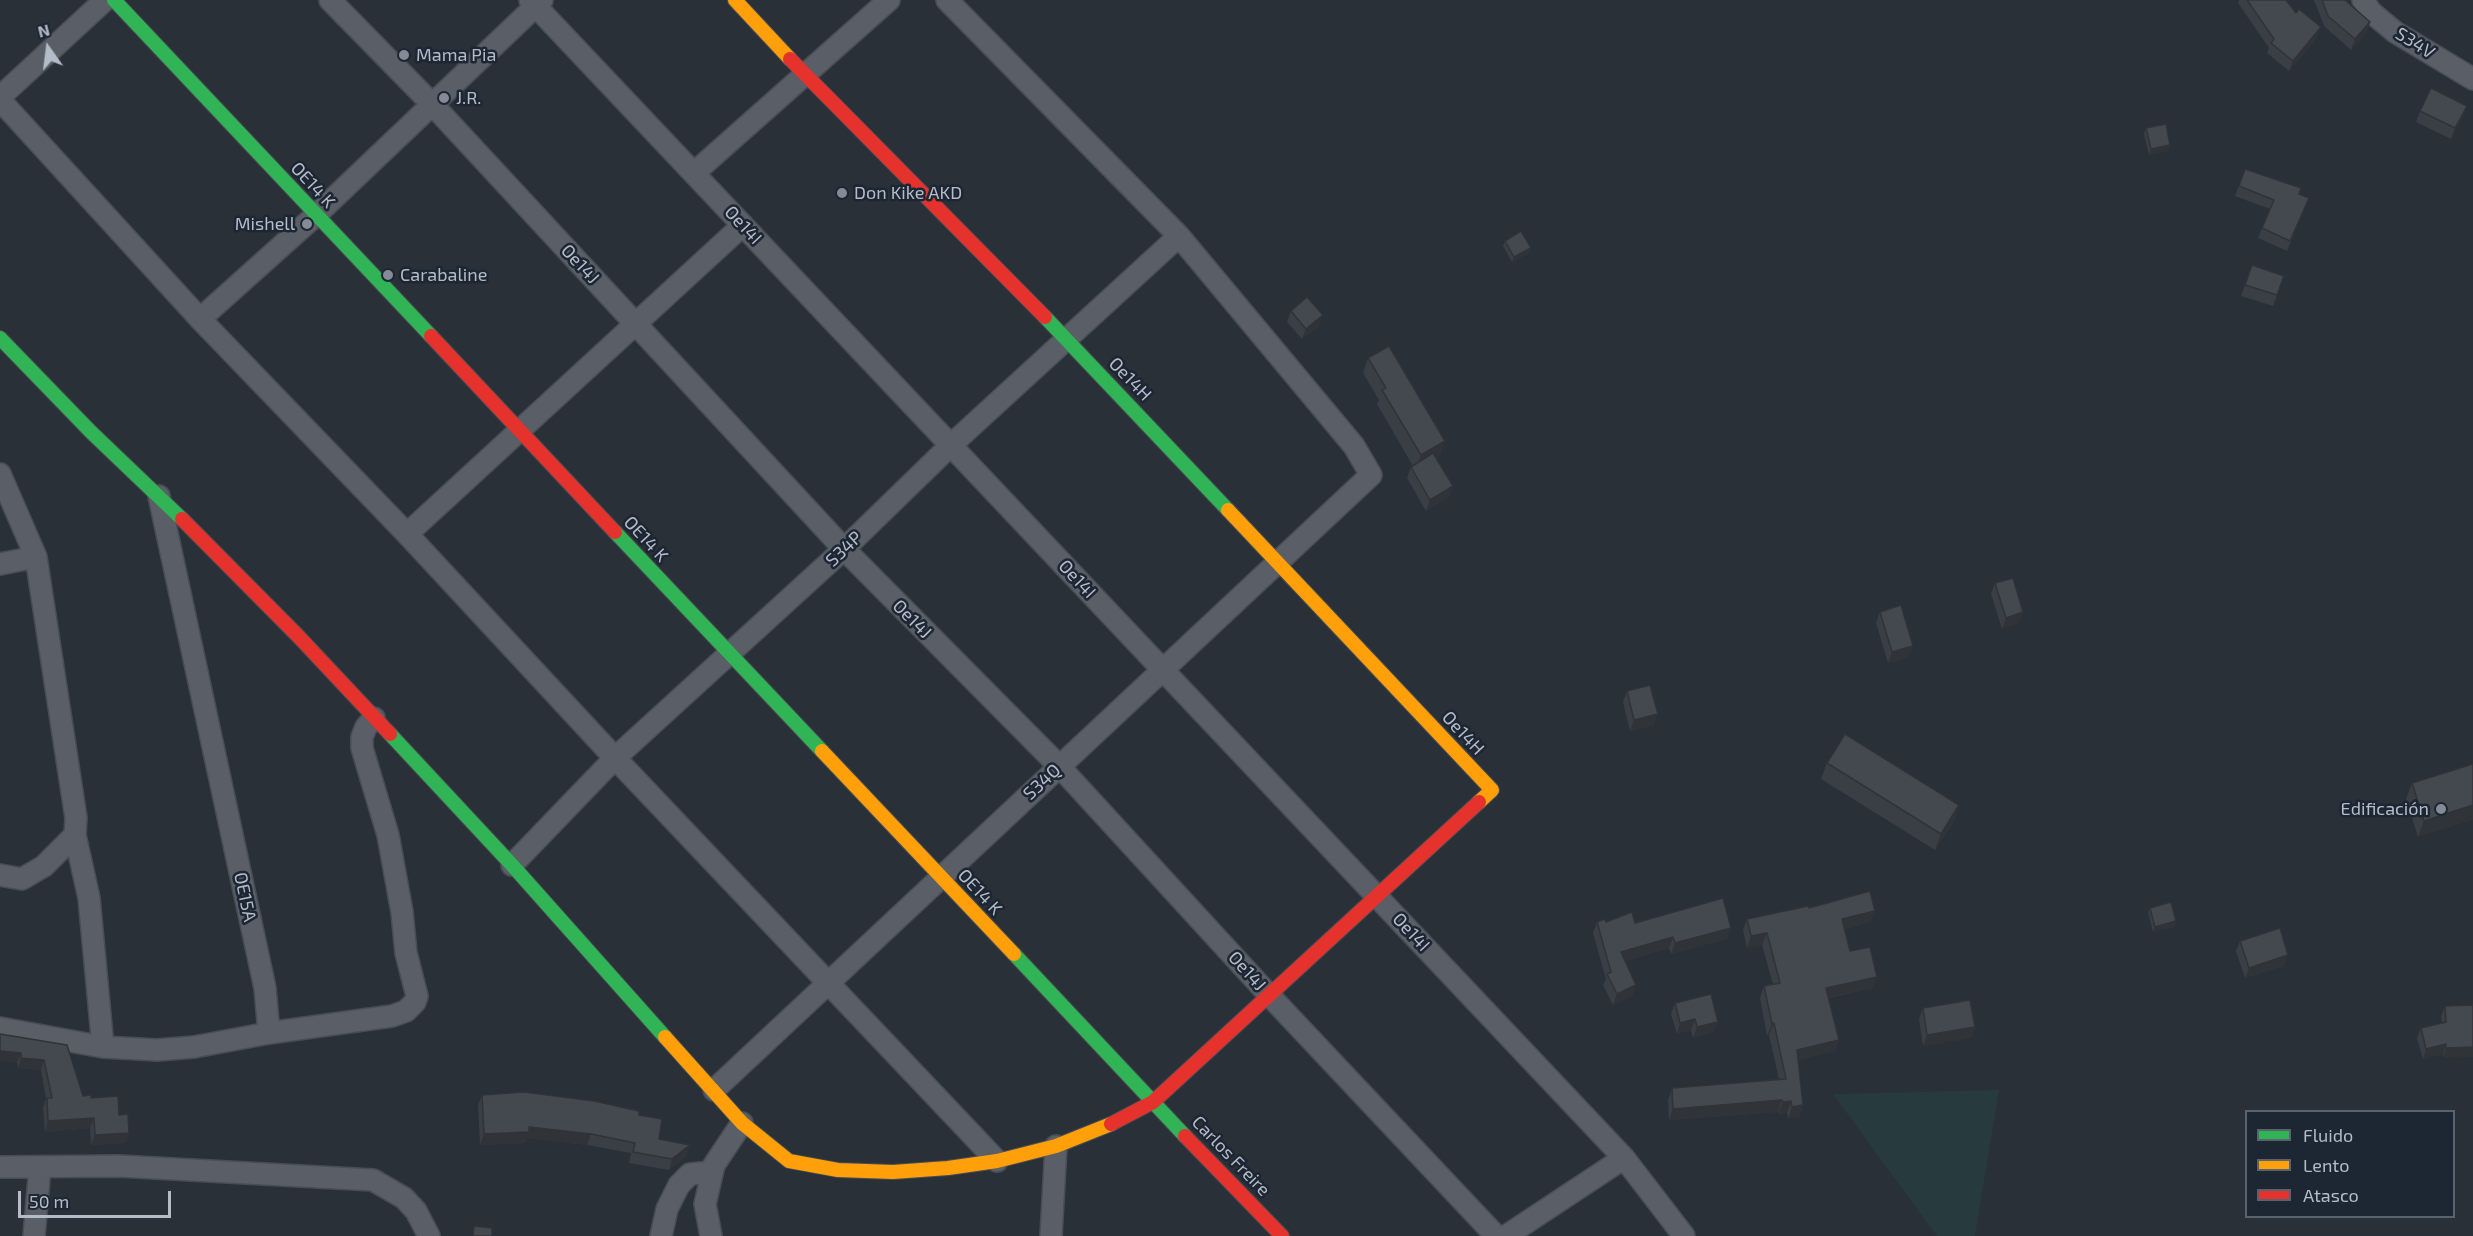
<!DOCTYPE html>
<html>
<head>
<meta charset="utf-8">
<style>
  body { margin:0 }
  #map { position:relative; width:2473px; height:1236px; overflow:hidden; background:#2a3038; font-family:"Exo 2",sans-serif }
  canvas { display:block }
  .legend { position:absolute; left:2245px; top:1110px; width:210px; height:108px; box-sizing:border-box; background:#1d2633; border:2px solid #59626f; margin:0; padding:8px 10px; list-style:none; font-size:18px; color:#b4bcc9 }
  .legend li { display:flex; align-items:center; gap:12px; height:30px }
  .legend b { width:30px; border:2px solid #59626f }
  .north { position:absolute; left:18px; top:18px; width:60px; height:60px; -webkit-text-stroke:4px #1d2633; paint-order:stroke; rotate:346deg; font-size:16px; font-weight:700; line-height:24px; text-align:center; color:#b4bcc9 }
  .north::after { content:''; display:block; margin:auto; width:21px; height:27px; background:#b4bcc9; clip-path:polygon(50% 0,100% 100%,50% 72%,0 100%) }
  .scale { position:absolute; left:18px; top:1191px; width:153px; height:27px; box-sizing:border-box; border:3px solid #b4bcc9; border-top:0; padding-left:8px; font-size:18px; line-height:21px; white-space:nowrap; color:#b4bcc9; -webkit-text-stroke:4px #1d2633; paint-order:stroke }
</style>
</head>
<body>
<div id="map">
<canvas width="2473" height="1236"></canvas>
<ul class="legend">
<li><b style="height:8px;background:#30b455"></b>Fluido</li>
<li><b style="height:8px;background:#ff9f0a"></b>Lento</li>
<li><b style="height:8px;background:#e5322d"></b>Atasco</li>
</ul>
<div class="north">N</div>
<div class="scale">50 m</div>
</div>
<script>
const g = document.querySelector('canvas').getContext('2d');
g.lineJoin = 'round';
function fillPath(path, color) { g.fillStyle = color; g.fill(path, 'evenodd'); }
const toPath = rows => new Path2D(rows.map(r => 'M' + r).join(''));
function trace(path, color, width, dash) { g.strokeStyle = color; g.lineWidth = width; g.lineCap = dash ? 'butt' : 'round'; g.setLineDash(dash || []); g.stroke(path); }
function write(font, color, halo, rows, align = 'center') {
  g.font = font + ' "Exo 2",sans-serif'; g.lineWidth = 5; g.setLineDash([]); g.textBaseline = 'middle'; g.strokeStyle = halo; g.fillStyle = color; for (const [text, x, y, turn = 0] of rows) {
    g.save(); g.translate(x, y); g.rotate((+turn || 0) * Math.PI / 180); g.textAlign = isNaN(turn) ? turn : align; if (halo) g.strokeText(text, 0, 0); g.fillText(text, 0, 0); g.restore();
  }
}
const green = toPath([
  [1999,1090,1975,1236,1937,1236,1833,1094]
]);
const street = toPath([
  [330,0,432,104,844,549,1059,766,1269,995,1496,1236],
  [530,0,1624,1158,1684,1236],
  [2363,0,2371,12,2395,32,2473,79],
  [0,97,105,0],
  [0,100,200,319,407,534,615,758,997,1161],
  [694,173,889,0],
  [200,319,316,215,542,0],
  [0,474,36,557,76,818,75,835,44,866,22,879,0,875],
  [407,534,743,225],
  [0,564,36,557],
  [75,835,89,898,103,1047],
  [512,865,615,758,844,549,951,445,1179,236],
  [0,1028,103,1047,157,1050,194,1047,269,1033,265,988,159,496],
  [269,1033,392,1016,406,1011,415,1002,417,996,406,953,402,912,388,835,362,748,362,737,366,727,374,718],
  [714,1090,1371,475,1354,446,1179,236,947,0],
  [0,1167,119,1166,373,1180,404,1198,416,1211,429,1236],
  [34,1236,40,1167],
  [661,1236,667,1209,679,1185,690,1174,712,1172],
  [711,1236,705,1204,714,1165,742,1123],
  [1051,1236,1056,1146],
  [1506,1236,1624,1158]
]);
const fast = toPath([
  [114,0,431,336],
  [1045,317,1228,510],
  [0,338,91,432,182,519],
  [615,532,822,751],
  [390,734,512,865,665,1037],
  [1014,954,1185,1136]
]);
const slow = toPath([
  [735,0,790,59],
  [1228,510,1492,790,1479,802],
  [822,751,1014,954],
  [665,1037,742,1123,789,1161,838,1170,893,1172,948,1168,997,1161,1056,1146,1111,1124]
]);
const jam = toPath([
  [790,59,1045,317],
  [431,336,615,532],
  [182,519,299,637,390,734],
  [1111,1124,1153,1102,1479,802],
  [1185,1136,1282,1236]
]);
const wall = toPath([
  [2239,0,2286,0,2296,13,2317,38,2289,71,2267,53,2269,48,2238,3],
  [2314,0,2345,0,2370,22,2366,33,2351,50,2324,26],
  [2467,106,2463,116,2451,139,2416,122,2420,111],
  [2146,128,2168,151,2149,155,2144,134],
  [2245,169,2309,198,2287,251,2258,238,2270,209,2235,196],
  [1505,241,1531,248,1529,253,1512,262,1503,246],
  [2252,265,2284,276,2273,306,2241,296],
  [1291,311,1319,326,1302,339,1287,322],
  [1368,358,1445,441,1440,455,1436,458,1453,486,1449,497,1426,511,1407,478,1411,467,1413,466,1377,404,1379,400,1363,373],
  [1995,583,2019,623,2002,629,1991,594],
  [1880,612,1909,657,1888,663,1876,623],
  [1627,691,1654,725,1630,731,1623,702],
  [1827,763,1959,805,1954,821,1935,850,1821,779],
  [2473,764,2418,837,2406,799,2412,783],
  [1809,908,1871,922,1844,929,1850,951,1873,988,1829,998,1839,1040,1835,1051,1798,1060,1803,1105,1799,1117,1788,1119,1787,1113,1778,1114,1778,1112,1669,1120,1668,1100,1672,1088,1779,1079,1769,1035,1767,1036,1760,998,1764,986,1773,984,1762,945,1747,948,1743,930,1747,919],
  [2150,908,2176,921,2174,927,2153,932,2148,913],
  [1597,922,1635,923,1727,939,1671,954,1669,948,1625,961,1633,996,1613,1005,1603,985,1606,979,1593,933],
  [2240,941,2284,966,2245,978,2236,951],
  [1675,1003,1714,1032,1693,1038,1691,1030,1677,1034,1671,1014],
  [2473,1005,2443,1058,2443,1054,2423,1059,2417,1038,2421,1028,2442,1023,2441,1016,2445,1006],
  [1923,1008,1975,1027,1971,1038,1923,1046,1919,1019],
  [0,1034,67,1045,83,1096,91,1098,119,1115,126,1143,91,1145,90,1128,45,1132,43,1108,46,1099,41,1070,18,1068,17,1063],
  [482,1095,639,1115,659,1139,690,1145,686,1156,669,1170,629,1163,631,1153,587,1145,527,1138,525,1143,480,1145,478,1105]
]);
const shadedWall = toPath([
  [2370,22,2366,33,2351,50,2355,39],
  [2321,27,2317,38,2289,71,2293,61],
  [2467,106,2463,116,2451,139,2455,128],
  [2170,145,2168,151,2149,155,2151,149],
  [1531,248,1529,253,1512,262,1514,257],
  [1323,315,1319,326,1302,339,1306,329],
  [1445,441,1440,455,1416,470,1421,455],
  [1453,486,1449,497,1426,511,1430,500],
  [2023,612,2019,623,2002,629,2006,618],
  [1913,646,1909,657,1888,663,1892,652],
  [1658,714,1654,725,1630,731,1634,720],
  [1959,805,1954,821,1935,850,1941,834],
  [2473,805,2473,820,2418,837,2424,821],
  [1875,911,1871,922,1838,930,1842,919],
  [2176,921,2174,927,2153,932,2155,927],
  [1731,928,1727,939,1671,954,1675,943],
  [1767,933,1762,945,1747,948,1751,936],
  [1673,937,1669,948,1617,963,1621,952],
  [2288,955,2284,966,2245,978,2249,968],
  [1877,977,1873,988,1822,999,1826,988],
  [1636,985,1633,996,1613,1005,1617,994],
  [1695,1019,1691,1030,1677,1034,1680,1023],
  [1718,1022,1714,1032,1693,1038,1697,1027],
  [1774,1023,1769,1035,1767,1036,1772,1024],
  [1975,1027,1971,1038,1923,1046,1927,1035],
  [1839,1040,1835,1051,1793,1062,1797,1050],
  [2446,1044,2443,1054,2423,1059,2426,1049],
  [2473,1047,2473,1057,2443,1058,2446,1048],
  [0,1051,21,1053,17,1063,0,1061],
  [21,1058,44,1060,41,1070,18,1068],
  [1782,1100,1778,1112,1669,1120,1673,1109],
  [1791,1101,1787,1113,1778,1114,1783,1102],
  [1803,1105,1799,1117,1788,1119,1792,1107],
  [94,1118,90,1128,45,1132,48,1121],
  [529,1127,591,1134,587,1145,527,1138,525,1143,480,1145,484,1134],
  [129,1133,126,1143,91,1145,95,1135],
  [690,1145,686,1156,669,1170,672,1159]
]);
const building = toPath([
  [2247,0,2286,0,2296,13,2299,9,2321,27,2293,61,2271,43,2274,39,2247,0],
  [2322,0,2345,0,2370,22,2355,39,2328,16,2322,0],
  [2431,88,2467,106,2455,128,2420,111,2431,88],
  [2166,124,2170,145,2151,149,2146,128,2166,124],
  [2245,169,2301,188,2299,194,2309,198,2290,241,2262,228,2274,200,2239,186,2245,169],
  [1521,231,1531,248,1514,257,1505,241,1521,231],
  [2252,265,2284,276,2277,295,2245,285,2252,265],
  [1307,297,1323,315,1306,329,1291,311,1307,297],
  [1389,346,1445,441,1421,455,1382,390,1386,388,1368,358,1389,346],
  [1433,453,1453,486,1430,500,1411,467,1433,453],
  [2013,578,2023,612,2006,618,1995,583,2013,578],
  [1901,605,1913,646,1892,652,1880,612,1901,605],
  [1650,685,1658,714,1634,720,1627,691,1650,685],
  [1845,734,1959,805,1941,834,1827,763,1845,734],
  [2473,764,2473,805,2424,821,2412,783,2473,764],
  [1870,891,1875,911,1842,919,1850,951,1870,947,1877,977,1826,988,1839,1040,1797,1050,1803,1105,1792,1107,1791,1101,1783,1102,1782,1100,1673,1109,1672,1088,1786,1079,1774,1023,1772,1024,1764,986,1780,983,1767,933,1751,936,1747,919,1808,906,1809,908,1870,891],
  [1723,898,1731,928,1675,943,1673,937,1621,952,1636,985,1617,994,1607,974,1611,972,1597,922,1605,919,1606,922,1632,912,1635,923,1723,898],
  [2171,902,2176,921,2155,927,2150,908,2171,902],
  [2280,928,2288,955,2249,968,2240,941,2280,928],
  [1711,994,1718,1022,1697,1027,1695,1019,1680,1023,1675,1003,1711,994],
  [1970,1000,1975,1027,1927,1035,1923,1008,1970,1000],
  [2473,1005,2473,1047,2446,1048,2446,1044,2426,1049,2421,1028,2446,1022,2445,1006,2473,1005],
  [0,1034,67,1045,83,1096,91,1095,91,1098,118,1096,119,1115,128,1114,129,1133,95,1135,94,1118,48,1121,47,1098,52,1098,44,1060,21,1058,21,1053,0,1051,0,1034],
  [524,1092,594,1101,639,1111,639,1115,662,1119,659,1139,690,1145,672,1159,633,1152,635,1143,591,1134,529,1127,529,1132,484,1134,482,1095,524,1092],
  [474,1226,492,1228,492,1236,473,1236,474,1226]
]);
const markers = [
  [404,55,6,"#848b96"],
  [444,98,6,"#848b96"],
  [842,193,6,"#848b96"],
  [307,224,6,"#848b96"],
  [388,275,6,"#848b96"],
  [2441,809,6,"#848b96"]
];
const streetNames = [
  ["S34V",2415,43,32],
  ["OE14 K",313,185,47],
  ["Oe14I",743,225,47],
  ["Oe14J",580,264,47],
  ["Oe14H",1130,379,46],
  ["OE14 K",646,539,47],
  ["S34P",844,549,-43],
  ["Oe14I",1077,579,47],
  ["Oe14J",912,619,45],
  ["Oe14H",1463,733,47],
  ["S34Q",1042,782,-43],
  ["OE14 K",980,892,47],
  ["OE15A",245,897,78],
  ["Oe14I",1411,932,47],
  ["Oe14J",1247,971,48],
  ["Carlos Freire",1231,1156,46]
];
const poiNames = [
  ["Mama Pia",416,55],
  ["J.R.",456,98],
  ["Don Kike AKD",854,193],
  ["Mishell",295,224,"right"],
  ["Carabaline",400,275],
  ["Edificación",2429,809,"right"]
];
fillPath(green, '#273a3e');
trace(street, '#484c53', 24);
trace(fast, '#484c53', 16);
trace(slow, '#484c53', 16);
trace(jam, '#484c53', 16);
trace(street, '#5a5e66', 21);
trace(fast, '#30b455', 14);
trace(slow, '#ff9f0a', 14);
trace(jam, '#e5322d', 14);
fillPath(wall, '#3a3f45');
fillPath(shadedWall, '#303338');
fillPath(building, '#444950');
trace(building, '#303338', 1.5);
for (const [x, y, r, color] of markers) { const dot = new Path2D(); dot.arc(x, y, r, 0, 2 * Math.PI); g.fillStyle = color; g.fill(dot); trace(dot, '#1d2633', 2); }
write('18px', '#b4bcc9', '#1d2633', streetNames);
write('18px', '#b4bcc9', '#1d2633', poiNames, 'left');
</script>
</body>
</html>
